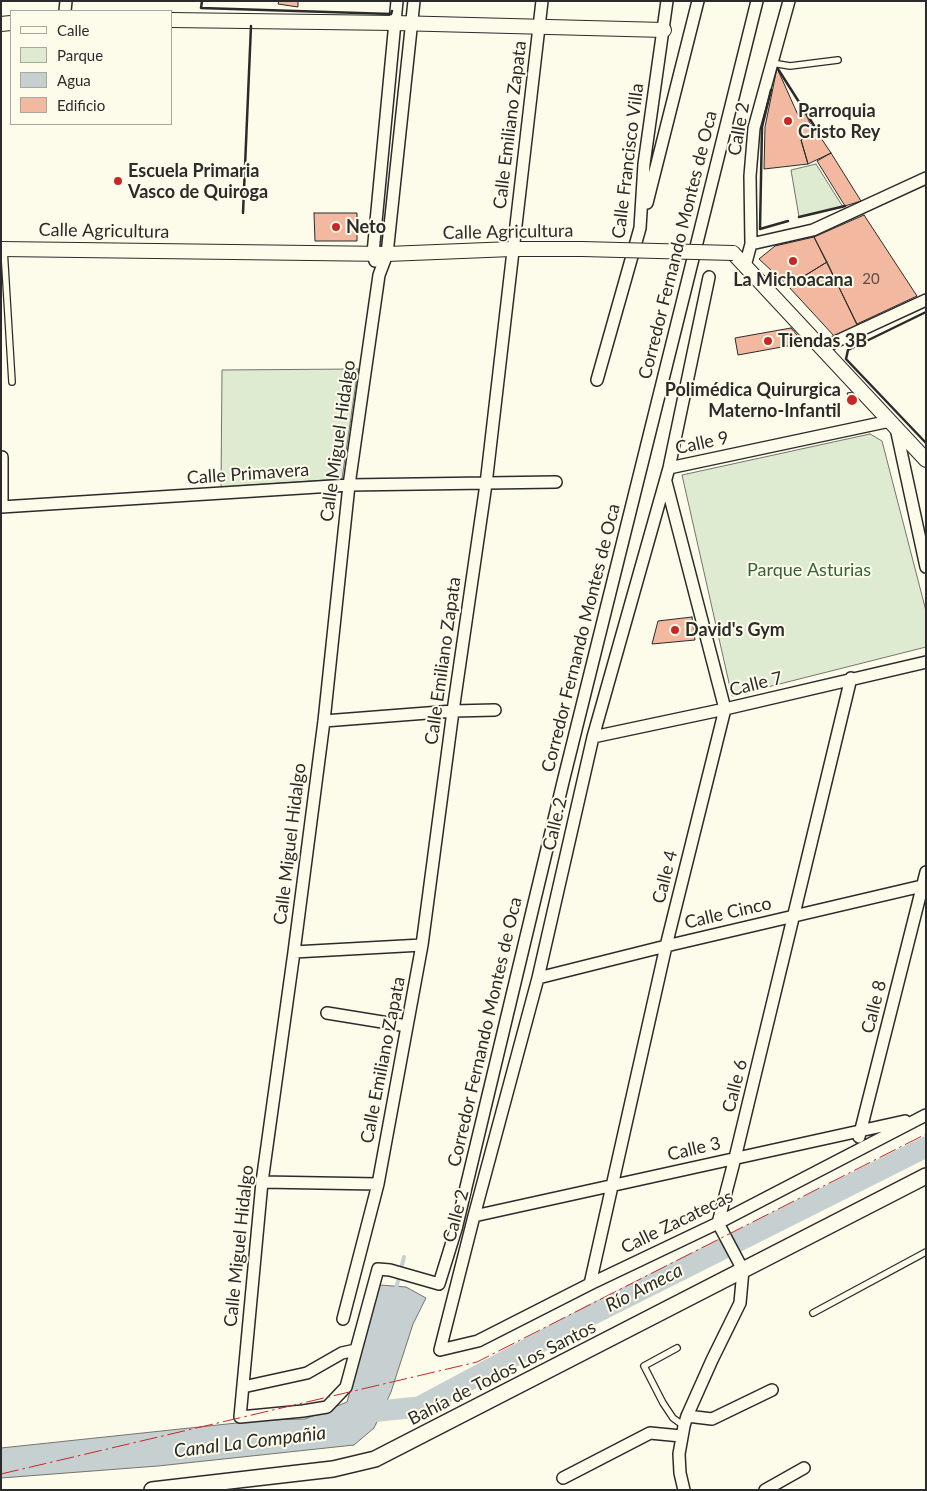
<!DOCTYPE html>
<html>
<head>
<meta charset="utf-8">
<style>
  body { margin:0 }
  #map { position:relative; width:927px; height:1491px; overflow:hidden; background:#fdfbea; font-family:Lato,sans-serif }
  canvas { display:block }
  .frame { position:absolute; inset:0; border:2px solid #2b2b2b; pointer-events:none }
  .legend { position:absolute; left:10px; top:10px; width:162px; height:115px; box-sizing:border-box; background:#fdfbea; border:1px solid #a9a89e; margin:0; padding:6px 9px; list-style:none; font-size:15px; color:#2b2b2b }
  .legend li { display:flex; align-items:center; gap:10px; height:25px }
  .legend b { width:25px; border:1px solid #a9a89e }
</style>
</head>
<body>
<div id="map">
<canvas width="927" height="1491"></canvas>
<div class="frame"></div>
<ul class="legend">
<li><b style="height:6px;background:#fdfbea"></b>Calle</li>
<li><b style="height:14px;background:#deebd1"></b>Parque</li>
<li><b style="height:14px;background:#c7d0d0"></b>Agua</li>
<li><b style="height:14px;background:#f2b8a0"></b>Edificio</li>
</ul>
</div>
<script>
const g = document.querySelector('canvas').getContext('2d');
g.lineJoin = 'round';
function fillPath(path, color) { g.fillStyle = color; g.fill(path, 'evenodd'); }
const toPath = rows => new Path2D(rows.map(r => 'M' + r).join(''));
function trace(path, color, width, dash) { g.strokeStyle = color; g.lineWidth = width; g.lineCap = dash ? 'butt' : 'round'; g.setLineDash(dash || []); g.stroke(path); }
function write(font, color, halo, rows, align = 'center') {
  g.font = font + ' Lato,sans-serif'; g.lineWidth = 4; g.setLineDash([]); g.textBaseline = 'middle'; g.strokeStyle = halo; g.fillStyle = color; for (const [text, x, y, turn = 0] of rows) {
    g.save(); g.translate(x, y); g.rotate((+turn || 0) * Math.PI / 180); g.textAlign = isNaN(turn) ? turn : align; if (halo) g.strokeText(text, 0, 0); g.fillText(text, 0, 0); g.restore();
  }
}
const green = toPath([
  [816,164,843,207,799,217,791,170,816,164],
  [358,369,342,479,221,487,222,370,358,369],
  [870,434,882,441,926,611,926,647,732,696,682,475,870,434]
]);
const water = toPath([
  [380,1285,406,1287,426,1298,413,1324,391,1392,374,1428,354,1445,158,1466,1,1478,1,1448,265,1420,305,1419,347,1402,380,1285]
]);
const stream = toPath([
  [396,1289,404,1257]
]);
const river = toPath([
  [359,1413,419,1407,591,1315,926,1147]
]);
const building = toPath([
  [279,1,298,1,298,7,278,4,279,1],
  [777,68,798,115,805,113,814,131,801,140,808,164,764,169,765,127,777,68],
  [817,132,831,153,808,164,801,140,817,132],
  [831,153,861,201,845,206,817,161,831,153],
  [314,213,357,213,357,241,315,241,314,213],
  [864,215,917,296,857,324,814,237,864,215],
  [814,237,827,262,788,286,759,259,775,246,814,237],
  [827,262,857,325,835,337,788,286,827,262],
  [791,328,804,343,738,355,735,338,791,328],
  [853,392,858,397,850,402,847,393,853,392],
  [692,617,695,640,652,644,658,621,692,617]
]);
const service = toPath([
  [772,63,790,66,838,60],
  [4,249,12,382],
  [813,1313,926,1252],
  [677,1348,644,1366,663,1403,673,1418,684,1426]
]);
const minor = toPath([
  [414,1,387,254,379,275,349,485,324,721,294,952,262,1182,240,1417,303,1411,327,1407,346,1387,378,1269,390,1270,439,1284,456,1229,563,782,757,1],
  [65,11,66,1],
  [647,203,698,1],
  [751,244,813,230,926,178],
  [375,261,373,253,397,1],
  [745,266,751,244,750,176,754,128,789,1],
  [709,277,669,468,593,737,538,978,474,1216,440,1350,478,1341,590,1284,718,1223,926,1115],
  [822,348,926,300],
  [597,380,640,228,644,164,667,1],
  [896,428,926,567],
  [669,468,890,421],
  [1,507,349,485,556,482],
  [2,507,2,457],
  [324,721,453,711,495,710],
  [593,737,725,709,926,662],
  [294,952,422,945],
  [538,978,666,946,926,885],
  [327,1013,407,1026],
  [859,1137,926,872],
  [262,1182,378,1184],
  [474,1216,905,1121],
  [590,1284,666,946,725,709,666,482],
  [343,1319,378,1184,422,945,453,711,486,484,542,1],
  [243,1387,307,1373,342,1353,356,1350],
  [687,1416,712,1419,772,1390],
  [563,1478,650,1433,681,1436],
  [684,1490,680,1473,679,1454,684,1426,687,1416,712,1360,740,1303,743,1270,718,1223,735,1158,851,678],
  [765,1490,804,1468]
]);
const tertiary = toPath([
  [171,20,395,23,664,30],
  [1,24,11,23],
  [1,249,387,254,512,249,582,249],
  [733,253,926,460]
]);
const secondary = toPath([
  [152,1490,333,1469,375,1459,926,1176]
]);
const tertiaryBridge = toPath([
  [582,249,733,253]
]);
const wall = toPath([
  [202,1,201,8,391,14,392,11],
  [778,69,820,135],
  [771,90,762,127,760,229,788,221],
  [243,213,251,26],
  [799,217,845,206],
  [926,312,848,350,846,359,926,443]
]);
const power = toPath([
  [1,1474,477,1362,926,1134]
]);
const markers = [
  [788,121,5,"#c62828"],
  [118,181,5,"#c62828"],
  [336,227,5,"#c62828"],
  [793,261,5,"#c62828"],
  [768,341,5,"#c62828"],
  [852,400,6,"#c62828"],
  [675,630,5,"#c62828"]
];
const numberNames = [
  ["20",871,279]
];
const poiNames = [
  ["Parroquia",798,111],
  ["Cristo Rey",798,132],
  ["Escuela Primaria",128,171],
  ["Vasco de Quiroga",128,192],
  ["Neto",346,227],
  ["La Michoacana",793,280,"center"],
  ["Tiendas 3B",778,341],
  ["Polimédica Quirurgica",841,390,"right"],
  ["Materno-Infantil",841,411,"right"],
  ["David's Gym",685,630]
];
const streetNames = [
  ["Calle Emiliano Zapata",510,125,-83],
  ["Calle 2",739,129,-80],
  ["Calle Francisco Villa",628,161,-83],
  ["Calle Agricultura",104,231,1],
  ["Calle Agricultura",508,232,-1],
  ["Corredor Fernando Montes de Oca",678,245,-76],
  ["Calle Miguel Hidalgo",338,441,-82],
  ["Calle 9",702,443,-12],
  ["Calle Primavera",248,474,-4],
  ["Corredor Fernando Montes de Oca",581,638,-76],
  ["Calle Emiliano Zapata",443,661,-82],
  ["Calle 7",756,684,-14],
  ["Calle 2",555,824,-77],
  ["Calle Miguel Hidalgo",290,844,-83],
  ["Calle 4",665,877,-76],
  ["Calle Cinco",728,913,-13],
  ["Calle 8",874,1007,-76],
  ["Corredor Fernando Montes de Oca",485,1032,-77],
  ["Calle Emiliano Zapata",383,1060,-79],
  ["Calle 6",735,1086,-76],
  ["Calle 3",694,1149,-13],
  ["Calle 2",456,1216,-75],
  ["Calle Zacatecas",677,1222,-26],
  ["Calle Miguel Hidalgo",239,1246,-84],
  ["Bahía de Todos Los Santos",502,1373,-27]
];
const parkNames = [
  ["Parque Asturias",809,570]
];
const waterNames = [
  ["Río Ameca",644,1288,-27],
  ["Canal La Compañia",250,1442,-7]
];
fillPath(green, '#deebd1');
trace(green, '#74746e', 1);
fillPath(water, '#c7d0d0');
trace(water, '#74746e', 1);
trace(stream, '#c7d0d0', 4);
trace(river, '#c7d0d0', 21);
fillPath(building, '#f2b8a0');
trace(building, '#2b2b2b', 1);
trace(service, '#2b2b2b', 8);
trace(minor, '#2b2b2b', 14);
trace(tertiary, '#2b2b2b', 16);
trace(secondary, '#2b2b2b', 18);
trace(service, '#fdfbea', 5.5);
trace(minor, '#fdfbea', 11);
trace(tertiary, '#fdfbea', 14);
trace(secondary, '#fdfbea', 15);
trace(tertiaryBridge, '#2b2b2b', 16, []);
trace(tertiaryBridge, '#fdfbea', 14);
trace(wall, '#2b2b2b', 2.5);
trace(power, '#c62828', 1, [18, 4, 2.5, 4]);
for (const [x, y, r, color] of markers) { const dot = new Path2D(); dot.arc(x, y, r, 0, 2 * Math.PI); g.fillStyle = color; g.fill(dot); trace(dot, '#fdfbea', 2); }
write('15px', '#5d4e48', null, numberNames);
write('bold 18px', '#2b2b2b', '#fdfbea', poiNames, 'left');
write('18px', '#2b2b2b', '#fdfbea', streetNames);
write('18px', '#34623c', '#fdfbea', parkNames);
write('italic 19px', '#2b2b2b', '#fdfbea', waterNames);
</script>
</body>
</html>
